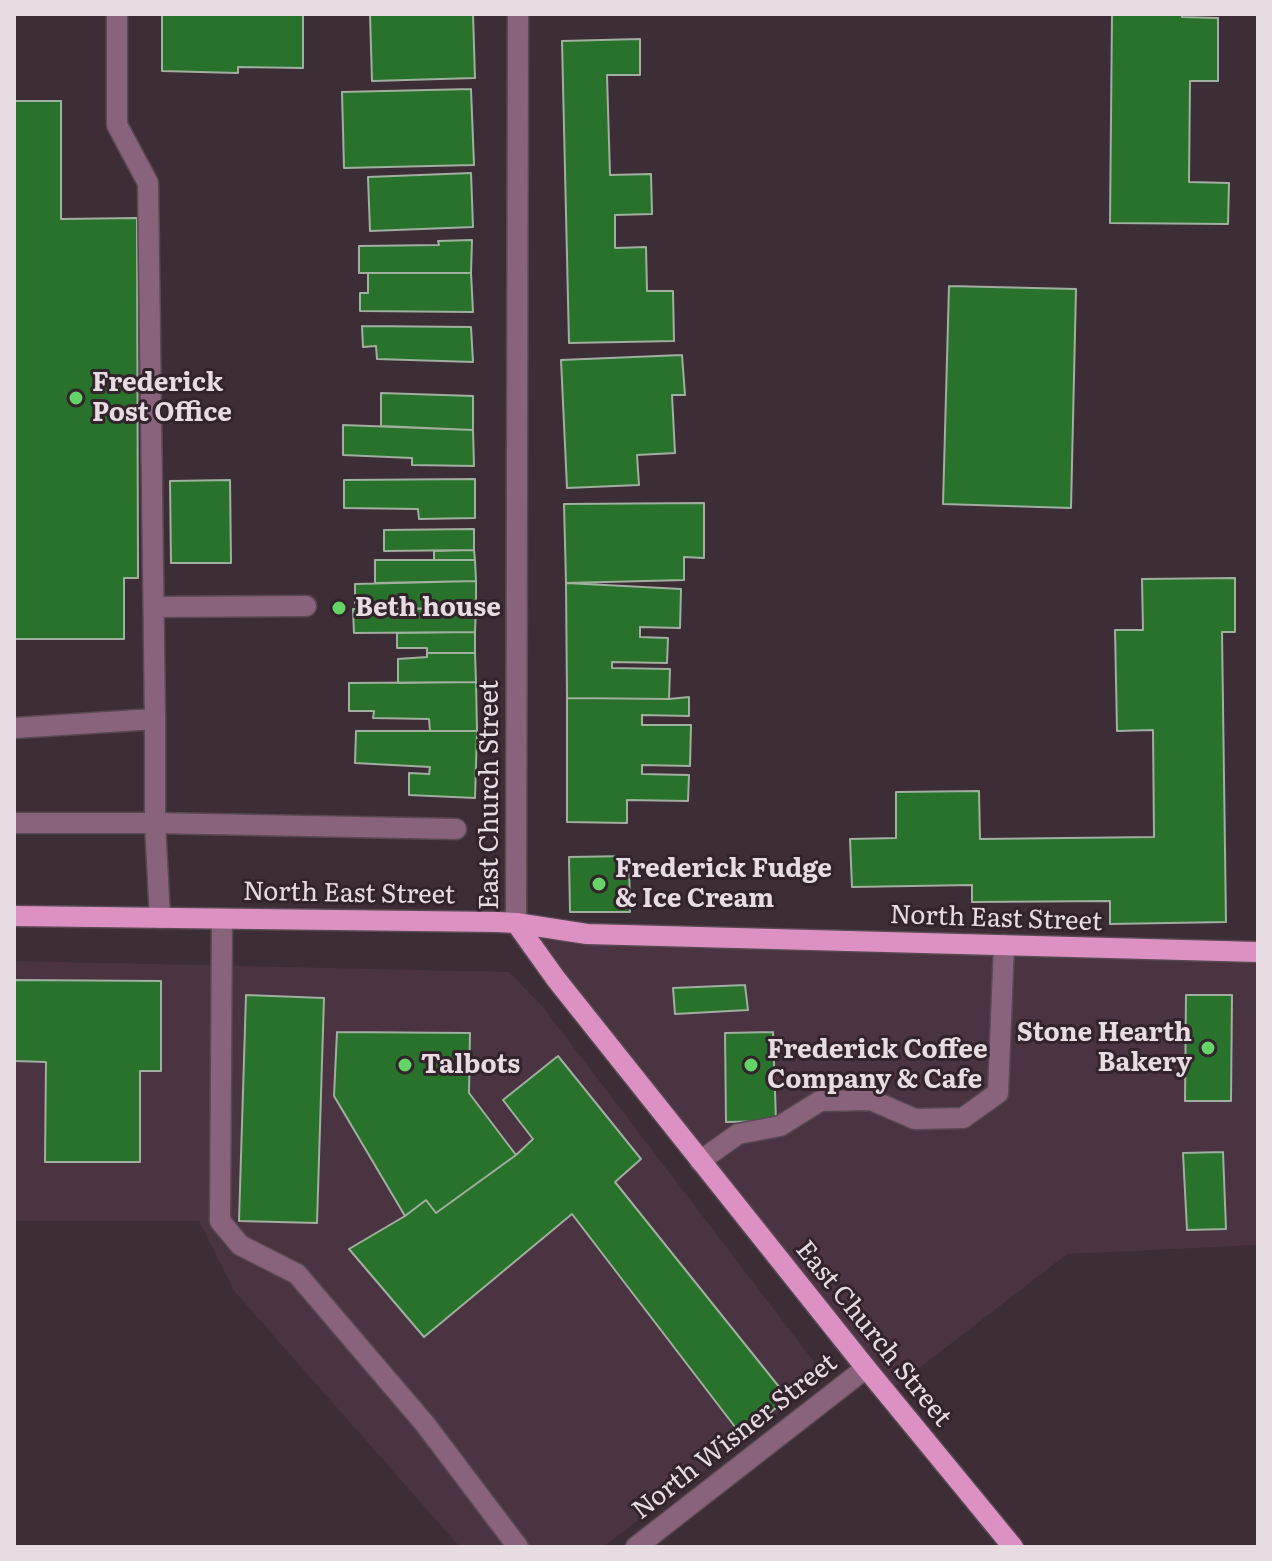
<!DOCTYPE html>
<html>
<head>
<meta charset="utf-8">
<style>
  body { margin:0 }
  #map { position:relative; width:1272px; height:1561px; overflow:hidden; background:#3d2d37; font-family:Literata,serif }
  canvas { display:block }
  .frame { position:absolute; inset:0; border:16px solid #e7dce2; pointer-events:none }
</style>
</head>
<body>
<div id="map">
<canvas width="1272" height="1561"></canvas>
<div class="frame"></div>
</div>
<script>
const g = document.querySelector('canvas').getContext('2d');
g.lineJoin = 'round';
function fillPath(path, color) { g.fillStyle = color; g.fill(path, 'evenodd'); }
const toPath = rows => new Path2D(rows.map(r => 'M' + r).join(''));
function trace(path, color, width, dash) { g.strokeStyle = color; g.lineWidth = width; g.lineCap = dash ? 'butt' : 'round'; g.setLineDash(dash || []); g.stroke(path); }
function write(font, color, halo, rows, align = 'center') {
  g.font = font + ' Literata,serif'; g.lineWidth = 6; g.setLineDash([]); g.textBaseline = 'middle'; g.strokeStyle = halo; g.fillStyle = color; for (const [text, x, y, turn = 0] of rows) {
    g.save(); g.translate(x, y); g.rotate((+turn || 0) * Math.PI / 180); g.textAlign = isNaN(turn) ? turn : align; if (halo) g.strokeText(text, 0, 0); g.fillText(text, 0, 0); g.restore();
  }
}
const built = toPath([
  [516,923,1258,952,1258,1245,1067,1254,887,1393],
  [14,961,509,972,542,1006,824,1375,738,1445,603,1547,460,1547,235,1292,199,1221,14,1221]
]);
const building = toPath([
  [162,14,303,14,303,68,238,67,238,73,162,71,162,14],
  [370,14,473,14,475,78,372,81,370,14],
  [1112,14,1182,14,1182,17,1218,18,1218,81,1190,81,1189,182,1229,183,1228,224,1110,223,1112,14],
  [640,39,640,75,607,75,610,175,651,174,652,214,615,215,615,248,646,247,647,291,673,291,674,341,569,343,562,41,640,39],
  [471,89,474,165,344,168,342,92,471,89],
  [14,101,61,101,61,219,137,218,138,578,124,578,124,639,14,639,14,101],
  [471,173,473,227,370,231,368,177,471,173],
  [472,240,471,273,359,273,359,246,439,245,438,241,472,240],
  [368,273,471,273,473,312,360,311,360,293,368,293,368,273],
  [949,286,1076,289,1071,508,943,504,949,286],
  [362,326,471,327,473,362,377,359,376,346,363,347,362,326],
  [682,355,685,395,672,395,675,453,637,455,639,485,567,488,561,360,682,355],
  [381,393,473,396,473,430,381,426,381,393],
  [343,425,473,430,474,466,412,465,412,458,343,455,343,425],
  [475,479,475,518,419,519,418,509,344,508,344,480,475,479],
  [230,480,231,563,171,563,170,481,230,480],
  [704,503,704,558,684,557,684,580,566,583,564,504,704,503],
  [474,529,474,550,384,551,384,530,474,529],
  [474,550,475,560,434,560,434,551,474,550],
  [375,560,475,560,476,581,375,583,375,560],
  [1235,578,1235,632,1222,632,1226,922,1110,924,1110,901,972,902,972,885,852,887,850,839,896,838,896,792,979,791,980,839,1154,837,1153,730,1117,731,1115,630,1143,630,1142,579,1235,578],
  [476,581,476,608,403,609,402,604,355,603,355,584,476,581],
  [566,583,681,589,680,628,640,627,640,637,668,638,667,663,612,662,612,668,670,669,669,699,567,698,566,583],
  [476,608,475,632,354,633,353,609,476,608],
  [475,632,475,653,427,653,427,648,397,648,397,633,475,632],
  [427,653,475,653,476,682,398,683,398,659,427,657,427,653],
  [476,682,477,731,430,731,429,719,373,718,374,711,349,711,349,683,476,682],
  [689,697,689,716,642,715,642,725,691,725,690,766,642,765,642,774,689,775,688,801,627,800,627,823,567,822,567,698,669,699,689,697],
  [356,731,477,731,475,798,409,795,409,773,429,774,430,767,355,763,356,731],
  [629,856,630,912,570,912,569,857,629,856],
  [15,980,161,981,161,1071,140,1071,140,1162,45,1162,46,1062,15,1061,15,980],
  [745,985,748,1010,675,1014,673,988,745,985],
  [246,995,324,998,317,1223,239,1221,246,995],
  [1186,995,1232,995,1231,1101,1185,1101,1186,995],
  [337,1032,470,1033,469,1093,516,1155,436,1213,426,1200,405,1216,334,1096,337,1032],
  [773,1032,776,1121,726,1122,725,1033,773,1032],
  [558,1056,641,1159,615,1182,788,1398,742,1436,572,1214,424,1337,349,1249,405,1216,426,1200,436,1213,516,1155,533,1139,503,1100,558,1056],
  [1223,1152,1226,1229,1187,1230,1183,1153,1223,1152]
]);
const minor = toPath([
  [154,607,306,606],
  [155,719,155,823,160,918],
  [14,728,155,719,148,183,117,125,117,14],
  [14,823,155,823,456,829],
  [222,919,220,1221,240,1245,297,1274,425,1424,518,1547],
  [516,923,518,14],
  [700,1161,738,1134,780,1126,820,1101,871,1100,915,1119,963,1118,998,1093,1004,945],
  [636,1547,866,1368]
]);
const major = toPath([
  [14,916,498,922,516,923,587,934,1258,952],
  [516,923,556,979,866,1368,1013,1547]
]);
const markers = [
  [76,398,8,"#65d467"],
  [339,608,8,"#65d467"],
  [599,884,8,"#65d467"],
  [1208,1048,8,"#65d467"],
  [405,1065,8,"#65d467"],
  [751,1065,8,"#65d467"]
];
const poiNames = [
  ["Frederick",92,383],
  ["Post Office",92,413],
  ["Beth house",355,608],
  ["Frederick Fudge",615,869],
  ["& Ice Cream",615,899],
  ["Stone Hearth",1192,1033,"right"],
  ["Bakery",1192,1063,"right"],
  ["Frederick Coffee",767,1050],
  ["Company & Cafe",767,1080],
  ["Talbots",421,1065]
];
const streetNames = [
  ["East Church Street",490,795,-90],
  ["North East Street",349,894,1],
  ["North East Street",996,919,2],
  ["East Church Street",873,1334,51],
  ["North Wisner Street",735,1437,-38]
];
fillPath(built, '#4a3442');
fillPath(building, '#28722b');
trace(building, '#a0afa0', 2);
trace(minor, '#584952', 23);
trace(major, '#584952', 23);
trace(minor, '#88637b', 20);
trace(major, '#dc91c2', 20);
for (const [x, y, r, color] of markers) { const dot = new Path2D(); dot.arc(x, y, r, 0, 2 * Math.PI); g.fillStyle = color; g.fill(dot); trace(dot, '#32232d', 3); }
write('bold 26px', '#e7dce2', '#32232d', poiNames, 'left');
write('26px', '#e7dce2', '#32232d', streetNames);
</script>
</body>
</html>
